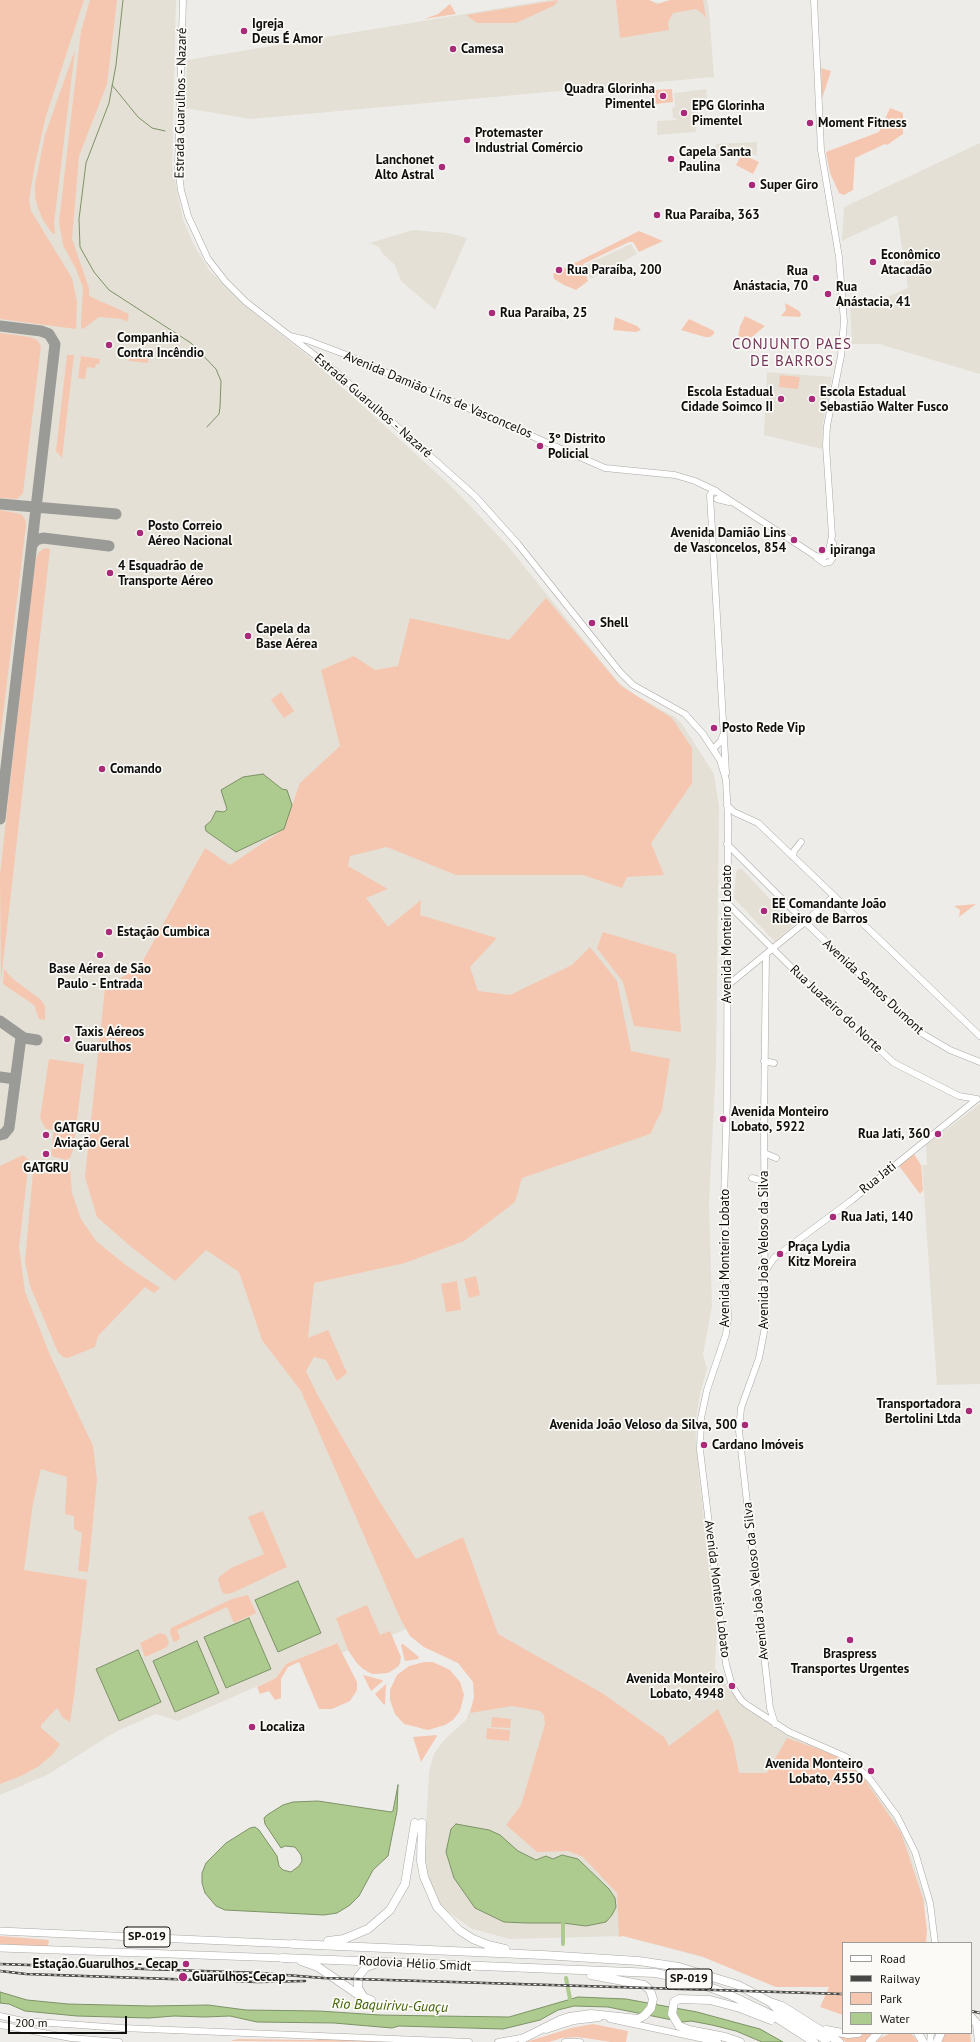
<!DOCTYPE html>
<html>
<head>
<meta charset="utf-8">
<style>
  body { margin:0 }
  #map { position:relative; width:980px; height:2042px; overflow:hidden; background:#eeece9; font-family:"PT Sans",sans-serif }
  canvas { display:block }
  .legend { position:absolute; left:842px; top:1942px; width:130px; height:92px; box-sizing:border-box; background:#fbfaf6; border:1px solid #9c9c99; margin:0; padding:5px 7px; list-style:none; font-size:12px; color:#0e0e0d }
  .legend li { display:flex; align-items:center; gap:8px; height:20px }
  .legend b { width:20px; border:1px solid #9c9c99 }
  .scale { position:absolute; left:8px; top:2016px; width:119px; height:18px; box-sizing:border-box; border:2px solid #0e0e0d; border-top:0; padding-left:5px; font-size:12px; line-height:14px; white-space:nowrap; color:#0e0e0d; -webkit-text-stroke:3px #fbfaf6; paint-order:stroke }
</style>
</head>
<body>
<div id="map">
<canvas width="980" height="2042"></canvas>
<ul class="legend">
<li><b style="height:5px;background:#fff"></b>Road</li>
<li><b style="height:5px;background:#474745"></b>Railway</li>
<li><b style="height:11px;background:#f6c7b0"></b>Park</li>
<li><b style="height:11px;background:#adcb8e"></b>Water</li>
</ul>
<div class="scale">200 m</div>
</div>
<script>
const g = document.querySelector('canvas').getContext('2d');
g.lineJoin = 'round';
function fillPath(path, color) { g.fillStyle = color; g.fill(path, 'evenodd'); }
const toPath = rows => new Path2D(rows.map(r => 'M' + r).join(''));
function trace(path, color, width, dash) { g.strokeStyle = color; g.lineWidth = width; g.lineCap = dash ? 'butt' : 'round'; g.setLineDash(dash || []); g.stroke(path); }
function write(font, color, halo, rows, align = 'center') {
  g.font = font + ' "PT Sans",sans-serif'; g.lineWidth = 3.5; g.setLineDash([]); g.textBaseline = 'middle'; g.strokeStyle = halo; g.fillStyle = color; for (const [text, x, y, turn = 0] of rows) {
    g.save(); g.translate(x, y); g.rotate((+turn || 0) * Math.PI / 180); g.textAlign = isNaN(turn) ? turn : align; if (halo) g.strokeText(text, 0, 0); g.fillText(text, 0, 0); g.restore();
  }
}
const built = toPath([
  [0,0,176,0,172,165,183,220,194,245,209,270,244,305,308,356,454,489,506,544,618,682,638,697,675,717,682,724,714,774,719,807,716,1064,709,1203,712,1306,703,1354,707,1369,700,1394,695,1425,699,1477,717,1627,715,1668,730,1691,749,1710,785,1734,803,1742,834,1752,861,1771,903,1832,925,1899,923,1943,843,1943,776,1987,705,1958,623,1936,510,1939,472,1929,440,1906,430,1886,424,1865,429,1771,434,1754,444,1740,466,1720,484,1675,424,1647,410,1636,406,1629,392,1635,401,1662,395,1669,388,1673,372,1674,363,1669,348,1650,342,1653,336,1643,286,1664,276,1678,178,1721,156,1714,117,1731,47,1775,0,1795],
  [549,0,647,0,663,4,674,0,707,0,709,10,714,77,251,119,185,108,187,60],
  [706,89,707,98,694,99,696,132,657,135,657,121,676,120,676,118,673,118,672,108,675,107,674,93],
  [757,142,757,155,716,156,716,144],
  [980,143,980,374,879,344,852,344,850,307,862,308,908,288,897,215,842,241,844,207],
  [413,230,448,233,467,238,435,310,401,281,395,265,382,253,379,247,370,243],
  [631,244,637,254,590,279,585,265],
  [767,372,832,377,823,423,822,449,764,435],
  [738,869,742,869,794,925,775,942,734,898,736,872],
  [980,1104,980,1384,937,1385,922,1165,927,1165,926,1145]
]);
const green = toPath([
  [0,0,84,0,46,116,35,164,29,200,31,211,72,278,77,302,76,329,0,319],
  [90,0,117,0,107,84,79,156,72,239,89,288,89,296,129,314,127,322,122,319,99,317,83,329,81,328,81,323,83,288,76,269,63,245,59,222,81,31],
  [558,0,555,5,516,23,477,23,466,15],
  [616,0,649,0,657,4,670,0,703,0,706,18,702,13,696,9,673,13,668,22,669,30,620,38],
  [450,4,456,14,424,19,438,14],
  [75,50,54,223,55,234,52,233,43,220,38,208,35,197,35,184,45,135],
  [821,68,831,71,822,99],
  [672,89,673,102,655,104,654,90],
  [890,108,903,113,903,134,887,145,885,144,855,158,853,190,844,195,839,193,830,173,826,152,879,132],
  [742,154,759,162,753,174,736,165],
  [639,231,663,241,639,252,633,242,629,242,583,264,588,281,576,290,564,285,554,279,553,274],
  [785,303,799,311,801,314,800,317,781,316,786,310],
  [745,316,765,326,752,337,745,338,738,337,740,326],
  [615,317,637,326,641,330,636,332,613,330],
  [689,319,708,328,714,331,714,334,710,337,705,337,681,330],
  [0,333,30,337,37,340,41,346,23,493,17,499,0,498],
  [130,350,149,352,148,363,129,361],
  [67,355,74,355,62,458,56,451],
  [81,356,100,359,99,365,96,364,95,368,87,367,85,379,78,378],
  [780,375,800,377,798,389,779,387],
  [0,510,21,514,25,519,26,525,0,740],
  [45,548,50,549,1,981,0,875,30,601,36,558,39,552],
  [546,598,621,686,672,718,692,748,692,783,651,843,664,875,627,877,622,888,583,875,456,875,387,847,350,856,348,866,388,889,366,898,388,927,421,900,420,915,497,938,470,967,478,991,510,995,572,965,590,947,617,981,631,1051,670,1059,662,1110,650,1134,522,1178,515,1202,464,1241,405,1263,314,1283,308,1338,328,1330,347,1373,337,1381,326,1360,314,1357,306,1371,317,1394,378,1499,416,1559,463,1537,498,1634,602,1693,664,1737,669,1746,718,1709,733,1742,739,1773,767,1773,787,1738,838,1756,861,1774,901,1833,923,1899,927,1930,926,1943,843,1943,843,2015,820,2007,829,1987,776,1987,701,1956,623,1936,619,1937,617,1893,583,1857,568,1851,537,1852,506,1825,521,1805,545,1724,544,1715,540,1711,512,1706,470,1713,474,1697,473,1682,458,1663,424,1647,410,1636,400,1618,301,1391,262,1340,239,1272,206,1250,175,1281,130,1246,97,1217,85,1177,105,988,140,966,205,848,230,865,284,829,300,783,340,746,321,670,354,656,375,670,398,666,410,618,509,640],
  [281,692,294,711,284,718,271,700],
  [976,904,959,917,960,910,954,906],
  [603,932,676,954,681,1032,634,1026,623,982,597,948],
  [4,969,13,979,41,1000,45,1006,45,1020,39,1019,34,1005,3,984],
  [49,1059,84,1064,73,1151,70,1158,66,1160,51,1156,54,1130,46,1129,40,1118],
  [914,1154,921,1165,923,1190,920,1194,899,1166],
  [23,1155,29,1160,19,1247,25,1292,50,1355,93,1446,97,1479,88,1572,78,1571,82,1533,74,1529,74,1516,65,1514,67,1477,41,1469,33,1503,24,1570,87,1580,74,1696,70,1722,63,1718,57,1708,41,1725,41,1728,60,1744,53,1754,39,1766,23,1775,0,1784,0,1166],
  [50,1165,65,1165,70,1168,72,1193,81,1219,96,1241,127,1266,160,1288,154,1293,145,1287,98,1336,95,1347,68,1358,63,1357,58,1352,30,1286,25,1261,33,1172,49,1173],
  [476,1276,480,1295,469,1298,464,1279],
  [457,1281,461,1310,446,1312,441,1284],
  [263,1511,287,1567,232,1593,225,1594,222,1592,218,1580,220,1576,231,1568,264,1554,248,1517],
  [248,1595,256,1613,234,1623,227,1607,177,1630,180,1638,176,1642,173,1641,170,1632,171,1628,232,1599],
  [367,1605,380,1635,390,1631,401,1657,399,1666,388,1673,372,1674,363,1669,356,1662,348,1650,336,1618],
  [160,1633,166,1635,169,1642,167,1647,145,1657,140,1643],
  [337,1643,357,1682,357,1690,350,1701,332,1709,319,1709,299,1662,288,1667,281,1679,281,1698,275,1700,269,1691,260,1694,257,1687,276,1678,286,1664],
  [403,1644,419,1657,418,1659,405,1661,401,1645],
  [424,1662,433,1662,450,1670,460,1682,464,1695,460,1711,453,1720,445,1725,428,1730,404,1724,395,1714,390,1700,390,1690,397,1675,409,1666],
  [363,1675,382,1680,383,1681,371,1691],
  [386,1684,385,1704,384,1705,375,1694],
  [492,1717,511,1719,510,1728,491,1727],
  [487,1728,510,1730,509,1741,486,1739],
  [436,1735,437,1736,421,1762,413,1737],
  [0,1936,49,1940,48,1947,0,1944],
  [593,2024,628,2031,626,2042,611,2042,578,2037,562,2038,549,2042,526,2042,571,2028],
  [867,2033,875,2033,867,2042,846,2042,836,2036,848,2036],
  [891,2033,911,2033,918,2042,876,2042,880,2038],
  [944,2033,970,2033,971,2042,942,2042],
  [326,2038,397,2042,230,2041,238,2039,312,2040]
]);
const water = toPath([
  [263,774,282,789,287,790,292,805,284,829,236,852,206,831,205,826,211,821,216,811,224,812,227,809,221,790,243,777,263,774],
  [298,1581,321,1633,278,1652,255,1600,298,1581],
  [249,1618,271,1669,226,1688,204,1637,249,1618],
  [197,1641,219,1693,175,1712,153,1661,197,1641],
  [138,1650,161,1702,119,1721,96,1669,138,1650],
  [398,1785,397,1811,388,1856,373,1870,359,1896,350,1905,337,1913,324,1915,225,1910,216,1906,205,1893,202,1883,202,1873,206,1863,226,1843,250,1828,255,1827,259,1830,277,1856,279,1866,283,1870,291,1872,299,1866,302,1861,301,1855,295,1847,285,1846,281,1848,265,1824,264,1818,267,1815,283,1805,293,1802,318,1801,391,1812,393,1811,398,1785],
  [456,1824,489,1830,500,1835,518,1851,536,1860,546,1856,553,1859,562,1855,578,1859,609,1889,615,1898,616,1907,612,1915,606,1922,586,1926,563,1923,526,1923,504,1922,475,1908,454,1878,446,1852,451,1829,456,1824],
  [0,1992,27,2000,68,2004,151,2006,208,2005,246,2010,319,2011,380,2015,438,2016,509,2017,578,1997,626,1999,697,2012,745,2025,760,2029,783,2042,762,2042,736,2031,712,2025,691,2021,682,2022,608,2007,574,2006,558,2010,540,2020,503,2029,399,2026,392,2028,334,2023,257,2022,230,2016,205,2017,174,2016,149,2018,77,2016,25,2011,9,2004,0,2003,0,1992]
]);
const stream = toPath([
  [123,0,116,65,109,103,86,163,79,219,80,247,94,272,109,290,191,343,216,369,221,381,220,407,219,414,207,427],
  [112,85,138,117,152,128,165,131]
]);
const canal = toPath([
  [563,1923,563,1944],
  [566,1978,571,2004]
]);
const taxiway = toPath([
  [0,326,41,331,49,334,55,344,0,819],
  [0,504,116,514],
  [32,545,36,540,43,538,109,546],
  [0,1021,24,1038,37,1040],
  [0,1077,15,1079],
  [0,1135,4,1134,9,1128,21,1037]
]);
const secondary = toPath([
  [183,0,178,167,181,190,188,216,208,259,225,281,246,302,335,371,475,496,518,544,620,672,633,685,685,714,703,734,720,760,726,780,728,819,727,1099,724,1198,728,1318,726,1334,707,1390,701,1418,700,1450,726,1664,732,1686,741,1700,747,1705,789,1732,846,1757,869,1778,897,1816,915,1852,930,1903,935,1943],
  [290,336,307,340,344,354,605,468,675,475,695,481,716,491],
  [717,492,814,555,821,558,828,555,832,536,826,445,827,426,841,356,844,322,839,257,821,150,814,0],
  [717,492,713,491,710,495,726,773],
  [717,499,729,502],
  [817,558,824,563,830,562,833,557,833,543],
  [714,748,721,741,723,735],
  [727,805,734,812,758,823,980,1036],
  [727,844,805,922,923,1034,950,1050,980,1062],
  [793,857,794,851,801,842],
  [727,903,811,987,894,1063,959,1096,977,1099],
  [766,954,764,1119,765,1327,759,1358,741,1408,739,1431,770,1708,775,1724],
  [728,985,805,922,834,896],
  [764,1061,774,1063],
  [764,1153,776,1158],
  [752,1178,764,1181],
  [766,1270,774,1258,852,1200,977,1099],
  [0,2016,23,2021,122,2028,469,2042],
  [610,2019,718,2042],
  [0,2025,71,2038,119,2042],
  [546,2030,574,2021,599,2018],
  [498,2042,526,2037],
  [565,2042,580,2042],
  [930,2042,931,2033]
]);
const primary = toPath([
  [0,1931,293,1944],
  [0,1948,283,1958]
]);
const highway = toPath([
  [422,1823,421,1861,424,1877,437,1907,459,1930,473,1939,488,1945,505,1949],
  [328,1941,344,1939,368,1929,390,1910,405,1884,415,1823],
  [293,1944,543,1955,639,1961,679,1967,738,1985,770,2002,782,2006,839,2042],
  [283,1958,655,1973,691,1980,730,1995,772,2015,814,2042],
  [301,1961,318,1967,360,1996,371,2000],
  [363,1996,358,1988,358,1977,366,1967,375,1964],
  [771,2003,779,2011,826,2040],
  [971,2017,977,2024,979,2042],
  [826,2030,848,2034,858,2033],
  [918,2033,923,2042],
  [522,2039,560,2020,569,2017,591,2014,638,2019,644,2016,651,2008,653,1999,650,1990,644,1985,591,1975],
  [740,2042,725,2037,689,2030,679,2026,672,2014,674,2002,679,1999,710,2000,740,2008,771,2020],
  [870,2042,878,2033],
  [937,2042,941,2033]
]);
const rail = toPath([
  [0,1964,261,1973,323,1978,843,1994],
  [0,1971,26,1974,257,1982,305,1981],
  [971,2011,980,2013]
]);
const markers = [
  [244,31,4,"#a92a79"],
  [453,49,4,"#a92a79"],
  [663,96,4,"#a92a79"],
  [684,113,4,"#a92a79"],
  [810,123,4,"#a92a79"],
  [467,140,4,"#a92a79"],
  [671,159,4,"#a92a79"],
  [442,167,4,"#a92a79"],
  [752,185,4,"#a92a79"],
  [657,215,4,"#a92a79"],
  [873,262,4,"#a92a79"],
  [559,270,4,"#a92a79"],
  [816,278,4,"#a92a79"],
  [828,294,4,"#a92a79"],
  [492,313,4,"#a92a79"],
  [109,345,4,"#a92a79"],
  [781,399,4,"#a92a79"],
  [812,399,4,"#a92a79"],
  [540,446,4,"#a92a79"],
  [140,533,4,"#a92a79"],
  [794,540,4,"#a92a79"],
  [822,550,4,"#a92a79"],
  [110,573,4,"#a92a79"],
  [592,623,4,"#a92a79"],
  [248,636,4,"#a92a79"],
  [714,728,4,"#a92a79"],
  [102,769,4,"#a92a79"],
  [764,911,4,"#a92a79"],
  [109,932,4,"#a92a79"],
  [100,955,4,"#a92a79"],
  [67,1039,4,"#a92a79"],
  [723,1119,4,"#a92a79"],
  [938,1134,4,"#a92a79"],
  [46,1135,4,"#a92a79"],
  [46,1154,4,"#a92a79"],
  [833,1217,4,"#a92a79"],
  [780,1254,4,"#a92a79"],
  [969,1411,4,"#a92a79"],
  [745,1425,4,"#a92a79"],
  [704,1445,4,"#a92a79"],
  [850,1640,4,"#a92a79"],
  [732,1686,4,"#a92a79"],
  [252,1727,4,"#a92a79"],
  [871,1771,4,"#a92a79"],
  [186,1964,4,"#a92a79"],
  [183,1977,5,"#a92a79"]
];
const shields = [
  [147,1937,46],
  [689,1979,46]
];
const shieldNames = [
  ["SP-019",147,1937],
  ["SP-019",689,1979]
];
const poiNames = [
  ["Igreja",252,24],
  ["Deus É Amor",252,39],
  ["Camesa",461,49],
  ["Quadra Glorinha",655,89,"right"],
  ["Pimentel",655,104,"right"],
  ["EPG Glorinha",692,106],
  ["Pimentel",692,121],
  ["Moment Fitness",818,123],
  ["Protemaster",475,133],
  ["Industrial Comércio",475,148],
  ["Capela Santa",679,152],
  ["Paulina",679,167],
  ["Lanchonet",434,160,"right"],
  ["Alto Astral",434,175,"right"],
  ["Super Giro",760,185],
  ["Rua Paraíba, 363",665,215],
  ["Econômico",881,255],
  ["Atacadão",881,270],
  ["Rua Paraíba, 200",567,270],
  ["Rua",808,271,"right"],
  ["Anástacia, 70",808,286,"right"],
  ["Rua",836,287],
  ["Anástacia, 41",836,302],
  ["Rua Paraíba, 25",500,313],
  ["Companhia",117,338],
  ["Contra Incêndio",117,353],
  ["Escola Estadual",773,392,"right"],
  ["Cidade Soimco II",773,407,"right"],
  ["Escola Estadual",820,392],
  ["Sebastião Walter Fusco",820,407],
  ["3º Distrito",548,439],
  ["Policial",548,454],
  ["Posto Correio",148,526],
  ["Aéreo Nacional",148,541],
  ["Avenida Damião Lins",786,533,"right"],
  ["de Vasconcelos, 854",786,548,"right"],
  ["ipiranga",830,550],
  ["4 Esquadrão de",118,566],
  ["Transporte Aéreo",118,581],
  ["Shell",600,623],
  ["Capela da",256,629],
  ["Base Aérea",256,644],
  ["Posto Rede Vip",722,728],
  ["Comando",110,769],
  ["EE Comandante João",772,904],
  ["Ribeiro de Barros",772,919],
  ["Estação Cumbica",117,932],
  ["Base Aérea de São",100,969,"center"],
  ["Paulo - Entrada",100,984,"center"],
  ["Taxis Aéreos",75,1032],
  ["Guarulhos",75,1047],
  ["Avenida Monteiro",731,1112],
  ["Lobato, 5922",731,1127],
  ["GATGRU",54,1128],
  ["Aviação Geral",54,1143],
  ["Rua Jati, 360",930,1134,"right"],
  ["GATGRU",46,1168,"center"],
  ["Rua Jati, 140",841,1217],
  ["Praça Lydia",788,1247],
  ["Kitz Moreira",788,1262],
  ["Transportadora",961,1404,"right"],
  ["Bertolini Ltda",961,1419,"right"],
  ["Avenida João Veloso da Silva, 500",737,1425,"right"],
  ["Cardano Imóveis",712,1445],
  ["Braspress",850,1654,"center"],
  ["Transportes Urgentes",850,1669,"center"],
  ["Avenida Monteiro",724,1679,"right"],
  ["Lobato, 4948",724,1694,"right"],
  ["Localiza",260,1727],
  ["Avenida Monteiro",863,1764,"right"],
  ["Lobato, 4550",863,1779,"right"],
  ["Estação Guarulhos - Cecap",178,1964,"right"],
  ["Guarulhos-Cecap",192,1977]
];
const streetNames = [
  ["Estrada Guarulhos - Nazaré",181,103,-89],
  ["Avenida Damião Lins de Vasconcelos",438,395,23],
  ["Estrada Guarulhos - Nazaré",373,406,41],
  ["Avenida Monteiro Lobato",727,934,-90],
  ["Avenida Santos Dumont",873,987,43],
  ["Rua Juazeiro do Norte",836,1009,43],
  ["Rua Jati",878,1178,-39],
  ["Avenida João Veloso da Silva",764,1250,-90],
  ["Avenida Monteiro Lobato",725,1258,-90],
  ["Avenida João Veloso da Silva",756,1581,-96],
  ["Avenida Monteiro Lobato",717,1589,83],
  ["Rodovia Hélio Smidt",415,1964,3]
];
const waterNames = [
  ["Rio Baquirivu-Guaçu",390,2006,2]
];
const quarterNames = [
  ["CONJUNTO PAES",792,345],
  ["DE BARROS",792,362]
];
fillPath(built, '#e4e0d5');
fillPath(green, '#f6c7b0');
fillPath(water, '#adcb8e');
trace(water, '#7d9267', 1);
trace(stream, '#7d9267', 1);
trace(canal, '#adcb8e', 4);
trace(taxiway, '#9a9a97', 11);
trace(secondary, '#a9a8a5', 7);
trace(primary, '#a9a8a5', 8);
trace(highway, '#a9a8a5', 9);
trace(secondary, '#fff', 6);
trace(primary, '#fff', 7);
trace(highway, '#fff', 8);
trace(rail, '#474745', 2.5);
trace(rail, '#fbfaf6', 1, [3]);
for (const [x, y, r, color] of markers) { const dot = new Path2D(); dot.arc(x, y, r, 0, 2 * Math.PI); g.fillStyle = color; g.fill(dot); trace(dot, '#fbfaf6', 1.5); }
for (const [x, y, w] of shields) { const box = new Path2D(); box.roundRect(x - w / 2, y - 10, w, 20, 3); g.fillStyle = '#fbfaf6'; g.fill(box); trace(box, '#0e0e0d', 1); }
write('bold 12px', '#0e0e0d', null, shieldNames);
write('bold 13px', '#0e0e0d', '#fbfaf6', poiNames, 'left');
write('13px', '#0e0e0d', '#fbfaf6', streetNames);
write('italic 14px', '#3f6002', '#fbfaf6', waterNames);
g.letterSpacing = '1px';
write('15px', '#743458', '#fbfaf6', quarterNames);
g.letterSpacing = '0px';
</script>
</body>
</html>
